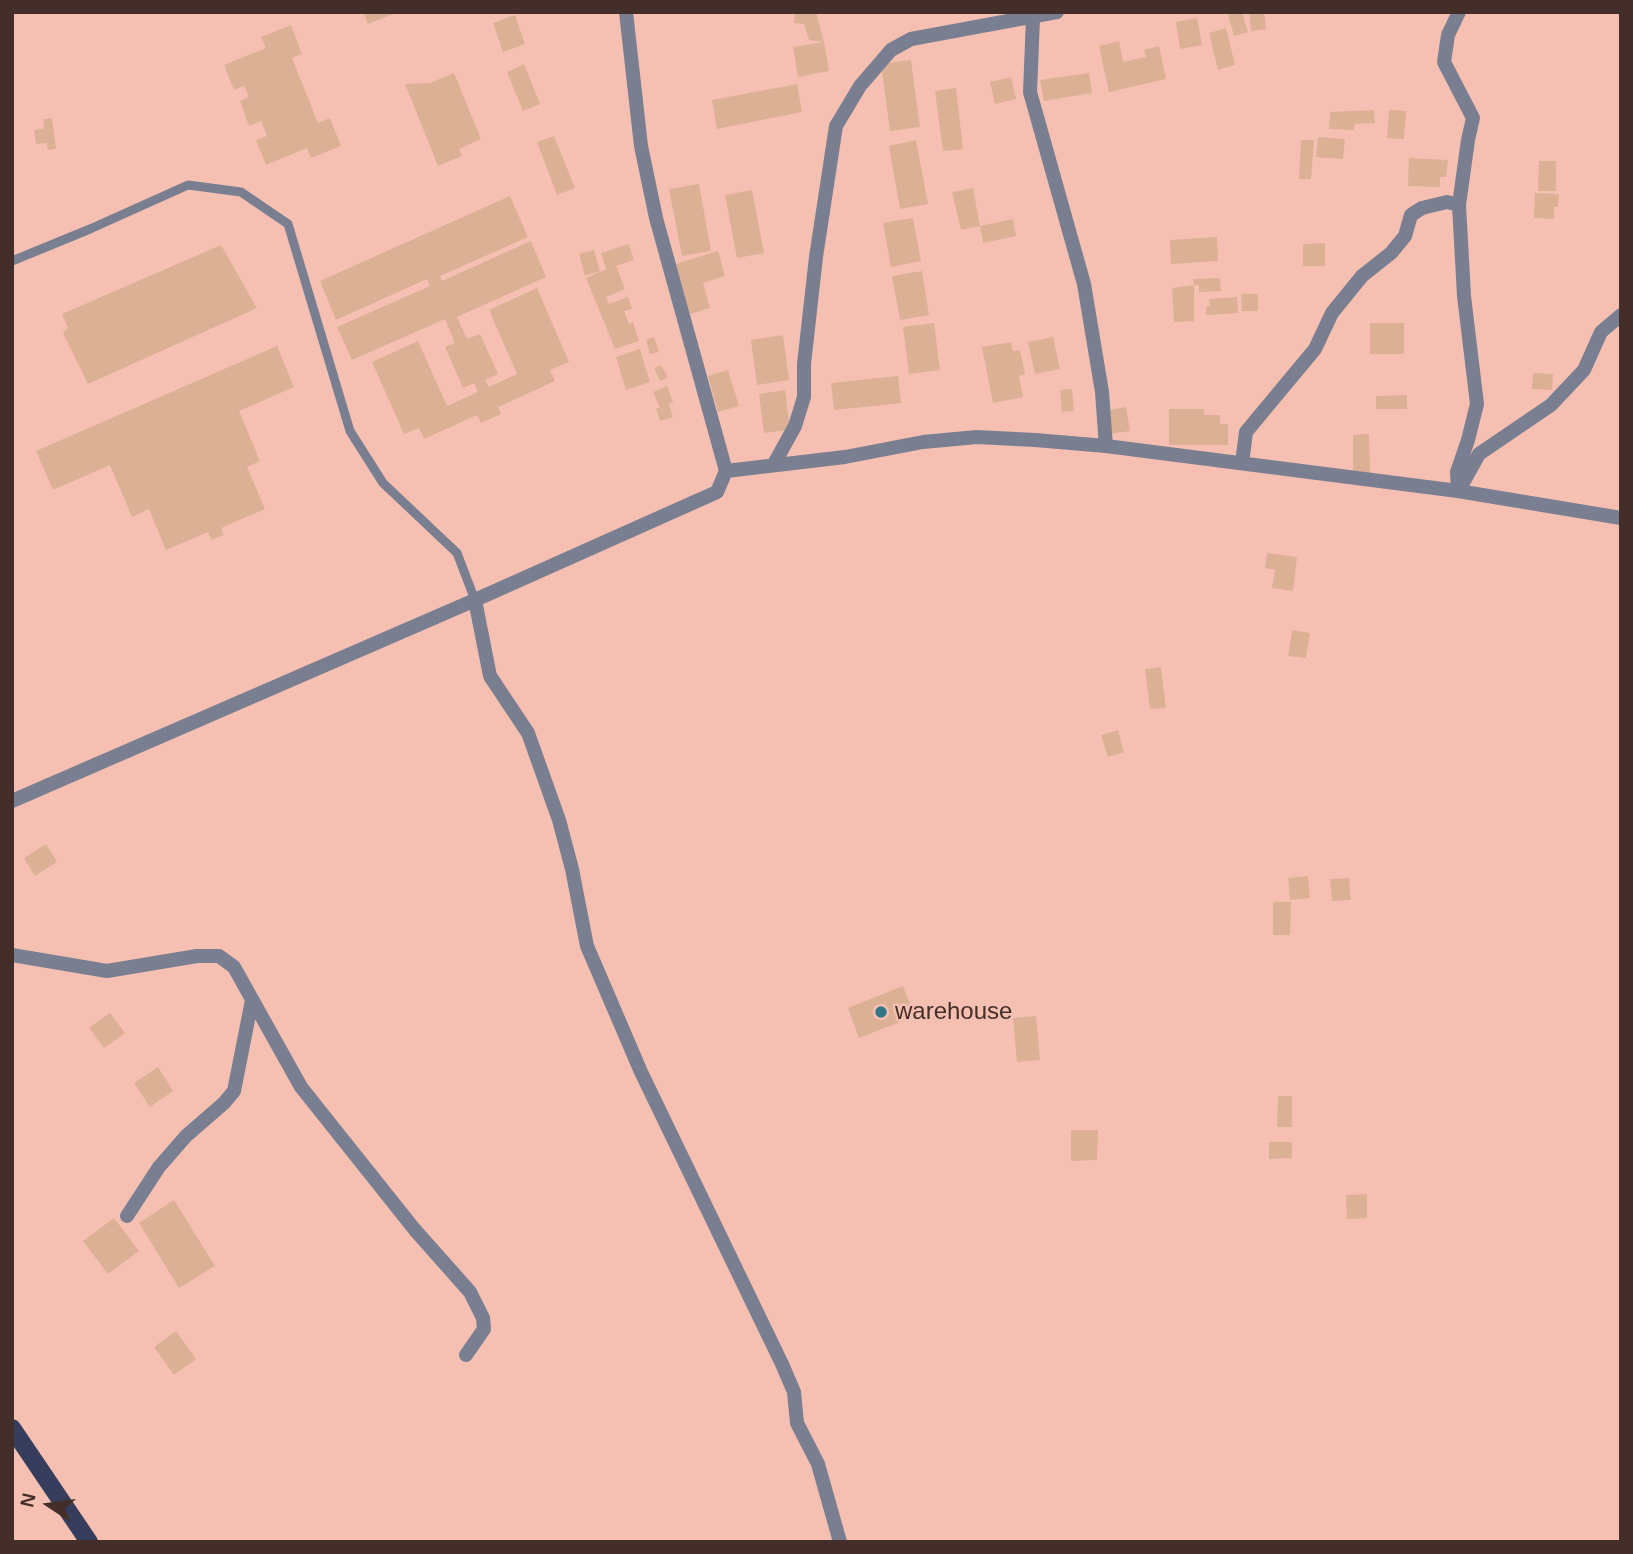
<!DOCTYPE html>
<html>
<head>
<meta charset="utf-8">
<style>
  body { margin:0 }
  #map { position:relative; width:1633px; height:1554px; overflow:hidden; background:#f5c0b2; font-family:Arial,sans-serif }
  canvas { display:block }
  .frame { position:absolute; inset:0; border:14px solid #432e29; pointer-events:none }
  .north { position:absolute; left:14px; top:1470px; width:70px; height:70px; -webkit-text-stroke:5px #f5c0b2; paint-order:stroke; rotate:283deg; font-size:19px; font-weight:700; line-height:28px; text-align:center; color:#432e29 }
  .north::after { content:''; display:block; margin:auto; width:24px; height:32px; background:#432e29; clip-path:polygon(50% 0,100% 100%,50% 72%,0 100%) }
</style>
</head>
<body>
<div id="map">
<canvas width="1633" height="1554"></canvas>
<div class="frame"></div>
<div class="north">N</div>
</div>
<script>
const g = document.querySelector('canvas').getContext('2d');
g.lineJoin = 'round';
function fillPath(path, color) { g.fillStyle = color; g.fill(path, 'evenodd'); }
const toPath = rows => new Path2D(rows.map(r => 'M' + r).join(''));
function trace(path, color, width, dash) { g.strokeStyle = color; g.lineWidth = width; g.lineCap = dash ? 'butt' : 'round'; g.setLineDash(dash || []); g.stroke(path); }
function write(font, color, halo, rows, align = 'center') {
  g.font = font + ' Arial,sans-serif'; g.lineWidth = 5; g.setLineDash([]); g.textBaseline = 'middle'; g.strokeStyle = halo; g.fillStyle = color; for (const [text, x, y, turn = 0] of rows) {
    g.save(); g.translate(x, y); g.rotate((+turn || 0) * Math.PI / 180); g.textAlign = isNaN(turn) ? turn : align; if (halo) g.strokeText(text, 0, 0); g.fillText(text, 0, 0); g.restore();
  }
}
const building = toPath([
  [363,12,398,12,368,24],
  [795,12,816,12,824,42,809,40,804,24,794,23],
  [1233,12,1242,12,1248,32,1234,36,1228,14],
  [1249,12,1264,12,1266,29,1251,31],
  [515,15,525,44,503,52,493,23],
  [1197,18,1202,45,1180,49,1176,22],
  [291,25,302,54,292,58,318,123,330,118,341,146,311,158,307,148,266,165,256,140,267,136,261,121,249,126,240,101,249,97,244,86,234,90,224,65,266,48,261,37],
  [1226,28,1235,65,1218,70,1209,33],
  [1119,41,1123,62,1146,57,1144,50,1159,46,1166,79,1109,92,1099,46],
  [824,42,829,71,798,77,793,47],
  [911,60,920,127,890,131,881,64],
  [524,64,540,104,523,111,507,72],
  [454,73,481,139,459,149,462,156,438,166,405,84,430,83],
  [1089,73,1092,93,1044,101,1040,80],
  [1011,77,1016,99,995,104,990,82],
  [797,84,802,112,717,129,712,100],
  [956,88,963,149,943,151,935,91],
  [1374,110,1375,123,1355,124,1354,130,1329,129,1330,112],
  [1389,110,1406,111,1404,139,1387,138],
  [52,118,56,149,48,150,47,143,36,144,34,130,44,129,43,119],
  [554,136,575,188,557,195,537,142],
  [1318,137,1345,139,1343,159,1316,157],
  [916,140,928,204,900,209,889,146],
  [1301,140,1314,140,1311,179,1299,179],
  [1409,158,1448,160,1446,177,1440,177,1440,187,1408,186],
  [1539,161,1556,161,1556,191,1538,191],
  [699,184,711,251,682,256,669,189],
  [973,188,980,226,1013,219,1016,236,983,243,980,226,961,230,952,192],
  [752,190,764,253,737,258,725,195],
  [1535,193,1559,194,1558,207,1554,207,1554,219,1534,218],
  [510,196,528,237,440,276,442,281,531,241,546,277,457,317,467,339,480,334,498,374,485,380,489,387,517,374,489,310,537,288,569,362,550,370,555,381,498,407,501,414,481,423,477,415,424,439,419,428,404,434,372,362,418,341,447,406,478,392,474,383,463,388,445,347,455,343,445,319,352,360,337,327,430,286,427,279,336,320,320,281],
  [913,218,921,261,891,267,883,223],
  [1217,237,1218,261,1171,264,1170,240],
  [1325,243,1325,266,1303,266,1303,244],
  [629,244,634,260,616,266,625,289,606,297,609,304,628,297,632,309,624,311,629,324,633,322,639,341,615,349,586,278,606,269,601,253],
  [221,245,257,308,88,384,63,333,68,328,62,314],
  [594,250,600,271,585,276,579,254],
  [718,251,725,276,703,283,710,308,690,314,676,264],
  [922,271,929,315,900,320,892,276],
  [1220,278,1221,291,1199,292,1199,285,1194,285,1193,279],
  [1194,285,1194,321,1174,322,1172,288],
  [1241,294,1258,294,1258,311,1242,311],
  [1237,297,1238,313,1206,315,1206,307,1210,306,1209,299],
  [934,323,940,370,909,374,903,327],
  [1370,323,1404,323,1404,354,1370,354],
  [783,335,789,380,757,385,751,340],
  [654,337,659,352,650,354,646,340],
  [1053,337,1060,369,1035,374,1028,342],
  [1011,342,1013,351,1020,350,1025,374,1019,376,1023,397,993,403,982,347],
  [277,346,294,387,239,411,260,461,247,467,265,509,221,528,224,535,211,540,208,532,166,550,149,509,132,517,110,465,53,490,36,451],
  [640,349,650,382,626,390,616,357],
  [661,365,668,377,660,381,654,368],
  [728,370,739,406,718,412,708,376],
  [1533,373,1553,374,1552,390,1532,389],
  [898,376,901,403,834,410,831,383],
  [667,386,673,402,669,404,673,417,660,421,656,408,660,408,653,392],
  [1072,389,1074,411,1062,412,1060,390],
  [785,390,790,430,764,433,759,394],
  [1407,395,1407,409,1376,409,1376,396],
  [1126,407,1130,431,1110,434,1105,411],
  [1169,409,1204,409,1204,415,1220,415,1220,424,1228,424,1228,445,1169,445],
  [1369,434,1370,473,1353,473,1353,435],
  [1267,553,1297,557,1293,591,1272,588,1275,570,1265,568],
  [1292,630,1310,633,1306,658,1288,656],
  [1161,667,1166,708,1150,709,1145,669],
  [1118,730,1124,752,1108,757,1101,735],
  [46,844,57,862,35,876,24,858],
  [1308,876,1310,898,1290,900,1288,878],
  [1349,878,1351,900,1332,901,1330,879],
  [1273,902,1291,902,1290,935,1273,935],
  [903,986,915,1016,859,1038,848,1008],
  [110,1013,125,1033,104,1048,89,1028],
  [1036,1016,1040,1060,1017,1062,1013,1018],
  [158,1067,173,1091,150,1107,134,1083],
  [1278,1096,1292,1096,1292,1127,1277,1127],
  [1071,1130,1098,1130,1097,1160,1071,1161],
  [1269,1142,1292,1142,1292,1158,1269,1159],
  [1367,1194,1367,1218,1347,1219,1346,1195],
  [174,1200,215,1266,179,1288,139,1223],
  [114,1218,139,1251,108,1274,83,1241],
  [176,1331,196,1359,174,1375,154,1347]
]);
const service = toPath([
  [12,261,90,229,188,185,241,192,288,224,350,431,383,483,457,553,475,600]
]);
const minor = toPath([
  [1033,18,1030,92,1084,284,1102,392,1106,446],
  [1242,463,1246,432,1315,349,1332,313,1362,276,1391,253,1405,236,1411,215,1422,208,1447,202,1459,205],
  [774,464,795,426,804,397,804,364,816,257,836,126,860,86,891,50,911,39,1057,12],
  [726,471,845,457,923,442,977,437,1035,440,1106,446,1458,491,1621,518],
  [1459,490,1479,454,1551,405,1584,370,1601,332,1621,315],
  [1458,491,1457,472,1468,440,1477,404,1464,296,1459,205,1468,140,1473,118,1444,62,1448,35,1459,12],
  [475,600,490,676,528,733,559,820,572,869,587,946,641,1072,782,1364,794,1392,797,1423,818,1464,840,1542],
  [12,955,107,971,197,956,219,956,234,967,301,1087,415,1230,470,1292,483,1318,484,1329,466,1355],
  [127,1216,159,1167,186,1136,224,1103,234,1091,252,1000]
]);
const tertiary = toPath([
  [12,801,475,600,717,492,726,471,656,218,641,146,626,12]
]);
const primary = toPath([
  [12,1428,89,1542]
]);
const markers = [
  [881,1012,7,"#337787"]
];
const poiNames = [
  ["warehouse",895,1012]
];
fillPath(building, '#dcb094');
trace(service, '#797e91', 9);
trace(minor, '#797e91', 14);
trace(tertiary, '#797e91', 14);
trace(primary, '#373d5c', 18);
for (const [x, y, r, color] of markers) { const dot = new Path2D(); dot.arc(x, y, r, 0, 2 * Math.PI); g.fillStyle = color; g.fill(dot); trace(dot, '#f5c0b2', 2.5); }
write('24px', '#432e29', '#f5c0b2', poiNames, 'left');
</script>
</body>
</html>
